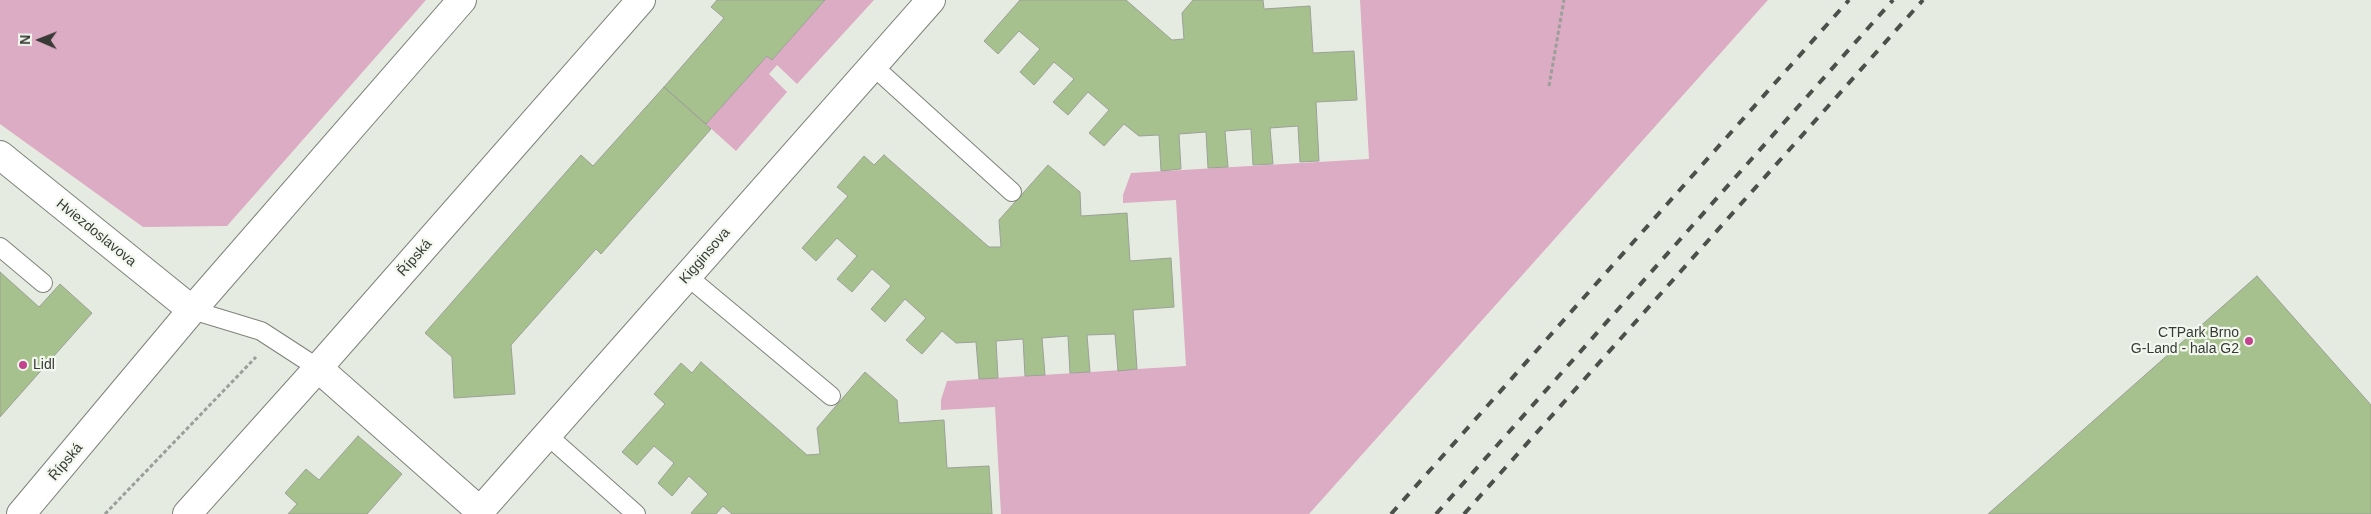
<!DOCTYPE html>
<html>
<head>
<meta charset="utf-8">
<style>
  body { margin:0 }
  #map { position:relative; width:2371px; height:514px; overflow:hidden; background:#e6ebe2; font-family:Helvetica,sans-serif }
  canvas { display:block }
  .north { position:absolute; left:15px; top:15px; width:50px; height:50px; -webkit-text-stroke:4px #f3f8ef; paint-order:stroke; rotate:271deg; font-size:14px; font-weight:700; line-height:20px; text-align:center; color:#383a36 }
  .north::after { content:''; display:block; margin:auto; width:18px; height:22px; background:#383a36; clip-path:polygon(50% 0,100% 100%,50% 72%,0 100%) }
</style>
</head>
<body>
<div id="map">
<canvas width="2371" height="514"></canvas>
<div class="north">N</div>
</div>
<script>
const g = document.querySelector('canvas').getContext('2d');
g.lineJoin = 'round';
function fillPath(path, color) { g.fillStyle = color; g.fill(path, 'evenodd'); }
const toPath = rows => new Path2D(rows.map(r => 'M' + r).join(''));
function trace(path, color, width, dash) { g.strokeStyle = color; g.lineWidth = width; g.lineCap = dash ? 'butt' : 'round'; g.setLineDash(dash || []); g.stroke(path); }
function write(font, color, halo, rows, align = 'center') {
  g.font = font + ' Helvetica,sans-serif'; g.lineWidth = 4.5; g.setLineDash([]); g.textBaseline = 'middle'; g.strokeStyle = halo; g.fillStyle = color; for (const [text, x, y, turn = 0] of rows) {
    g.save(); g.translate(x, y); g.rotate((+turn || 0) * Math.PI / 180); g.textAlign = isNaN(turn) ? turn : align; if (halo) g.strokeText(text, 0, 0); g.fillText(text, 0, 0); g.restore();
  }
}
const green = toPath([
  [0,0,426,0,227,226,143,227,0,124],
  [825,0,874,0,797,84,777,65,769,74,787,92,736,151,706,124,767,56,772,60],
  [1360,0,1768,0,1309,514,1001,514,995,407,941,410,941,400,947,381,1186,366,1176,200,1123,203,1123,195,1131,173,1369,159]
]);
const building = toPath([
  [717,0,825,0,772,60,767,56,706,124,664,87,724,18,711,7,717,0],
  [1020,0,1126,0,1172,40,1184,39,1182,13,1193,0,1263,0,1264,9,1310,6,1313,53,1354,51,1357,100,1316,102,1319,161,1300,162,1298,126,1270,128,1273,164,1253,165,1251,129,1225,131,1228,167,1208,168,1206,132,1179,134,1181,169,1161,171,1159,135,1139,136,1124,124,1104,146,1089,133,1109,110,1088,92,1068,115,1053,102,1074,79,1054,62,1034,85,1020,72,1040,49,1019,31,998,54,984,41,1020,0],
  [664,87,711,129,601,254,596,249,511,345,515,394,454,398,452,357,425,333,581,155,593,166,664,87],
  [884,155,989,247,1001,247,999,220,1048,165,1080,192,1081,216,1127,213,1130,261,1171,258,1174,307,1133,310,1137,369,1118,371,1115,334,1087,335,1090,372,1070,373,1068,336,1042,338,1045,375,1025,376,1023,339,996,341,998,378,979,379,976,342,956,343,942,331,922,354,906,340,926,318,905,299,885,322,871,309,891,286,872,269,852,292,837,279,857,256,837,238,816,261,802,248,848,196,837,187,864,156,874,165,884,155],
  [0,272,39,307,60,284,92,313,0,417,0,272],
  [2257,276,2371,405,2371,514,1988,514,2257,276],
  [701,362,807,455,820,454,817,428,865,372,897,400,899,423,944,420,947,468,989,466,992,514,732,514,723,506,716,514,693,514,691,513,708,494,689,476,672,496,658,483,674,463,654,446,637,465,622,452,665,404,654,394,681,363,692,373,701,362],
  [358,436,402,474,367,514,288,514,297,504,285,493,306,469,319,480,358,436]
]);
const path = toPath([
  [1549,86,1564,0],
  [105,514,256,357]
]);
const service = toPath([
  [873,66,1012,192],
  [0,247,43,283],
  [687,276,831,396],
  [192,310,261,331,318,368],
  [547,435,636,514]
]);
const minor = toPath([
  [0,155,192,310],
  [318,368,480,511,931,0],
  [187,514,318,368,641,0]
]);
const tertiary = toPath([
  [21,514,192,310,462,0]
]);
const rail = toPath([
  [1391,514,1849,0],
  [1436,514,1893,0],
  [1464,514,1923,0]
]);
const markers = [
  [2249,341,5,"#c3438f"],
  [23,365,5,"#c3438f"]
];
const streetNames = [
  ["Hviezdoslavova",96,233,39],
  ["Kigginsova",705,256,-49],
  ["Řípská",415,258,-49],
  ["Řípská",66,462,-50]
];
const poiNames = [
  ["CTPark Brno",2239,333],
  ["G-Land - hala G2",2239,349],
  ["Lidl",33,365,"left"]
];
fillPath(green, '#dcabc4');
fillPath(building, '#a6c18e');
trace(building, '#9ba097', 1);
trace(service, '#7e837a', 20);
trace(minor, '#7e837a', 30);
trace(tertiary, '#7e837a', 30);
trace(path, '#9b9f98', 3, [4, 2.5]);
trace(service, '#fff', 18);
trace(minor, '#fff', 28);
trace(tertiary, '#fff', 28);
trace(rail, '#4d4f4a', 4, [9, 9]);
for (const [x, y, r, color] of markers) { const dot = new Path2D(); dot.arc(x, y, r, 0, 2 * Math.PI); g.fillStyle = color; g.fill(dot); trace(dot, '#f3f8ef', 2); }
write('14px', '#383a36', '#f3f8ef', streetNames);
write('14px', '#383a36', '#f3f8ef', poiNames, 'right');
</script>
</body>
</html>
